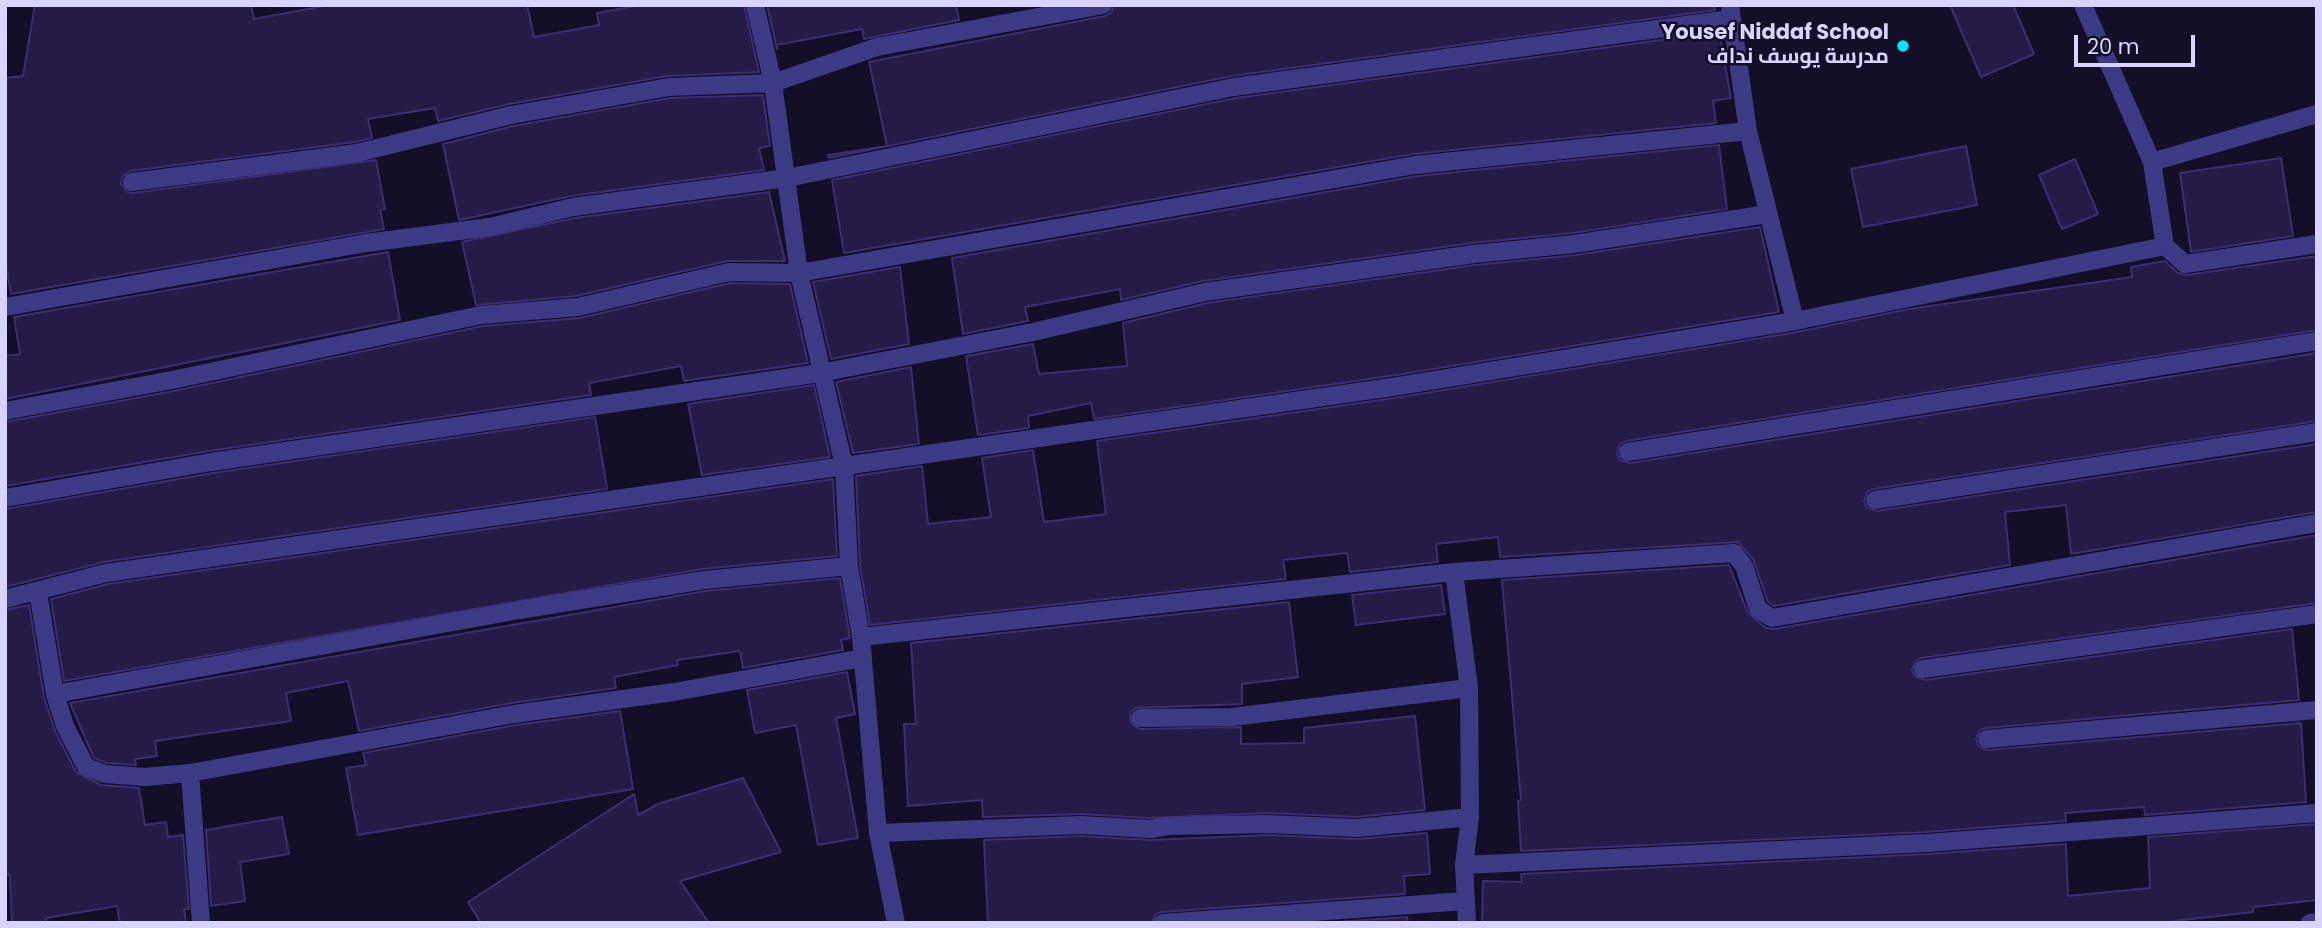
<!DOCTYPE html>
<html>
<head>
<meta charset="utf-8">
<style>
  body { margin:0 }
  #map { position:relative; width:2322px; height:928px; overflow:hidden; background:#130f26; font-family:Poppins,sans-serif }
  canvas { display:block }
  .frame { position:absolute; inset:0; border:7px solid #d9d4ff; pointer-events:none }
  .scale { position:absolute; left:2074px; top:35px; width:121px; height:32px; box-sizing:border-box; border:4px solid #d9d4ff; border-top:0; padding-left:9px; font-size:21px; line-height:24px; white-space:nowrap; color:#d9d4ff; -webkit-text-stroke:5px #130f26; paint-order:stroke }
</style>
</head>
<body>
<div id="map">
<canvas width="2322" height="928"></canvas>
<div class="frame"></div>
<div class="scale">20 m</div>
</div>
<script>
const g = document.querySelector('canvas').getContext('2d');
g.lineJoin = 'round';
function fillPath(path, color) { g.fillStyle = color; g.fill(path, 'evenodd'); }
const toPath = rows => new Path2D(rows.map(r => 'M' + r).join(''));
function trace(path, color, width, dash) { g.strokeStyle = color; g.lineWidth = width; g.lineCap = dash ? 'butt' : 'round'; g.setLineDash(dash || []); g.stroke(path); }
function write(font, color, halo, rows, align = 'center') {
  g.font = font + ' Poppins,Cairo,sans-serif'; g.lineWidth = 5; g.setLineDash([]); g.textBaseline = 'middle'; g.strokeStyle = halo; g.fillStyle = color; for (const [text, x, y, turn = 0] of rows) {
    g.save(); g.translate(x, y); g.rotate((+turn || 0) * Math.PI / 180); g.textAlign = isNaN(turn) ? turn : align; if (halo) g.strokeText(text, 0, 0); g.fillText(text, 0, 0); g.restore();
  }
}
const building = toPath([
  [35,5,251,5,254,19,330,5,527,5,534,37,599,25,597,13,641,5,744,5,759,72,667,76,509,104,438,121,435,108,368,119,372,138,355,142,130,171,122,177,121,184,127,192,133,193,376,160,385,209,380,210,384,229,11,294,5,259,5,78,23,76,35,5],
  [767,5,956,5,959,20,864,39,862,29,776,45,777,49,767,5],
  [1114,5,1715,5,1715,10,1232,76,829,158,828,155,887,146,869,62,1105,16,1111,13,1114,5],
  [1950,5,2013,5,2034,54,1981,77,1950,5],
  [1719,32,1731,98,1713,101,1716,123,1413,154,844,253,832,180,1236,98,1719,32],
  [763,95,770,146,759,148,764,170,571,196,459,220,443,144,513,126,670,98,763,95],
  [1719,145,1727,209,1573,233,1472,243,1203,281,1121,300,1120,289,1025,307,1028,321,963,334,952,258,1417,176,1719,145],
  [1966,146,1977,205,1863,227,1851,169,1966,146],
  [2281,158,2293,236,2191,252,2180,173,2281,158],
  [2075,159,2098,214,2062,229,2039,175,2075,159],
  [769,192,785,261,727,261,576,296,476,305,462,242,575,218,769,192],
  [1760,227,1779,312,1397,375,1094,419,1091,403,1028,416,1029,428,978,435,966,356,1033,344,1039,374,1127,366,1123,323,1207,303,1475,265,1576,255,1760,227],
  [388,252,400,320,5,399,5,356,20,354,14,317,388,252],
  [2317,256,2317,330,1626,441,1620,444,1617,453,1620,460,1630,463,2317,353,2317,421,1873,489,1867,492,1864,501,1867,508,1877,511,2317,444,2317,512,2071,554,2066,505,2005,512,2010,565,1774,606,1768,602,1753,559,1738,542,1500,557,1498,537,1436,544,1438,562,1350,572,1347,553,1283,560,1286,579,870,625,860,565,856,476,922,466,928,524,991,517,982,458,1033,450,1044,522,1106,514,1097,441,1401,397,1797,332,1909,309,2132,277,2131,267,2165,261,2178,273,2187,275,2317,256],
  [900,267,909,344,831,359,813,282,900,267],
  [730,283,790,284,808,363,684,381,681,366,589,383,591,395,209,451,5,486,5,422,174,391,483,326,580,318,730,283],
  [911,367,919,444,853,453,836,382,911,367],
  [814,385,830,457,702,475,688,404,814,385],
  [595,417,607,489,104,562,5,587,5,509,213,473,595,417],
  [833,479,837,556,702,569,64,681,51,599,108,584,833,479],
  [2317,535,2317,603,1921,658,1916,661,1912,670,1915,676,1925,680,2292,629,2299,700,1986,728,1980,730,1976,739,1978,746,1988,750,2301,723,2306,802,2145,815,2144,807,2065,813,2066,821,1926,832,1521,851,1518,801,1521,800,1502,580,1729,565,1748,613,1766,628,1774,629,2317,535],
  [840,578,850,638,841,640,843,650,743,668,740,651,677,660,678,665,614,677,616,688,512,703,359,731,348,681,286,693,291,721,155,741,157,756,135,759,136,765,107,763,94,758,70,703,705,591,840,578],
  [1441,585,1445,614,1356,625,1352,595,1441,585],
  [1289,602,1298,677,1242,684,1242,704,1135,708,1130,713,1131,724,1140,729,1241,727,1241,744,1304,743,1304,728,1415,716,1425,810,1357,817,1269,813,1149,818,1081,814,983,817,982,800,908,806,904,724,916,724,911,643,1289,602],
  [29,605,44,697,55,731,76,772,101,785,139,788,145,825,166,822,168,837,183,835,189,909,184,909,186,923,120,923,117,906,46,918,46,923,12,923,10,874,5,875,5,610,29,605],
  [847,672,855,714,836,718,858,838,818,845,796,725,755,733,747,690,847,672],
  [620,711,633,789,358,835,346,768,366,765,363,753,516,725,620,711],
  [743,778,781,852,680,881,709,923,481,923,468,902,634,794,638,815,658,804,743,778],
  [282,817,289,854,240,862,245,901,211,906,206,830,282,817],
  [2317,824,2317,900,2253,907,2253,912,2157,923,1482,923,1483,881,1522,882,1521,874,1928,854,2066,844,2068,896,2150,888,2148,837,2317,824],
  [1427,833,1430,874,1404,876,1405,894,1162,912,1156,914,1152,923,988,923,984,840,1081,836,1150,840,1269,835,1357,839,1427,833],
  [1407,917,1408,923,1323,923,1407,917]
]);
const minor = toPath([
  [1730,5,1748,131,1795,321,2165,246,2152,162,2083,5],
  [2152,162,2317,114],
  [132,182,357,153,511,115,669,87,773,83,877,47,1103,5],
  [2165,246,2185,264,2317,244],
  [5,307,366,243,490,227,573,207,787,178,1234,87,1730,19],
  [5,411,172,380,481,315,578,307,729,272,799,273,1415,165,1748,131],
  [1628,452,2317,341],
  [5,498,211,462,820,373,1033,332,1205,292,1474,254,1574,244,1768,214],
  [1875,500,2317,432],
  [1454,572,1469,688,1470,817,1464,865,1467,923],
  [38,592,55,694,65,726,86,767,105,774,145,777,190,773,514,714,674,692,863,658],
  [5,599,106,573,844,466,799,273,773,83,755,5],
  [861,637,1454,572,1734,553,1744,566,1758,609,1772,618,2317,523],
  [1923,669,2317,614],
  [55,694,514,611,704,580,849,566],
  [1140,718,1232,717,1469,688],
  [1987,739,2317,710],
  [190,773,201,923],
  [878,833,1081,825,1150,829,1169,826,1269,824,1357,828,1470,817],
  [1464,865,1927,843,2317,813],
  [896,923,878,833,861,637,849,566,844,466,1399,386,1795,321],
  [1163,923,1465,901],
  [2310,923,2317,922]
]);
const markers = [
  [1903,46,7,"#00e5ff"]
];
const poiNames = [
  ["Yousef Niddaf School",1889,34],
  ["مدرسة يوسف نداف",1889,58]
];
fillPath(building, '#241b47');
trace(building, '#3b2d73', 2);
trace(minor, '#3d3a85', 18);
for (const [x, y, r, color] of markers) { const dot = new Path2D(); dot.arc(x, y, r, 0, 2 * Math.PI); g.fillStyle = color; g.fill(dot); trace(dot, '#130f26', 2.5); }
write('bold 21px', '#d9d4ff', '#130f26', poiNames, 'right');
</script>
</body>
</html>
